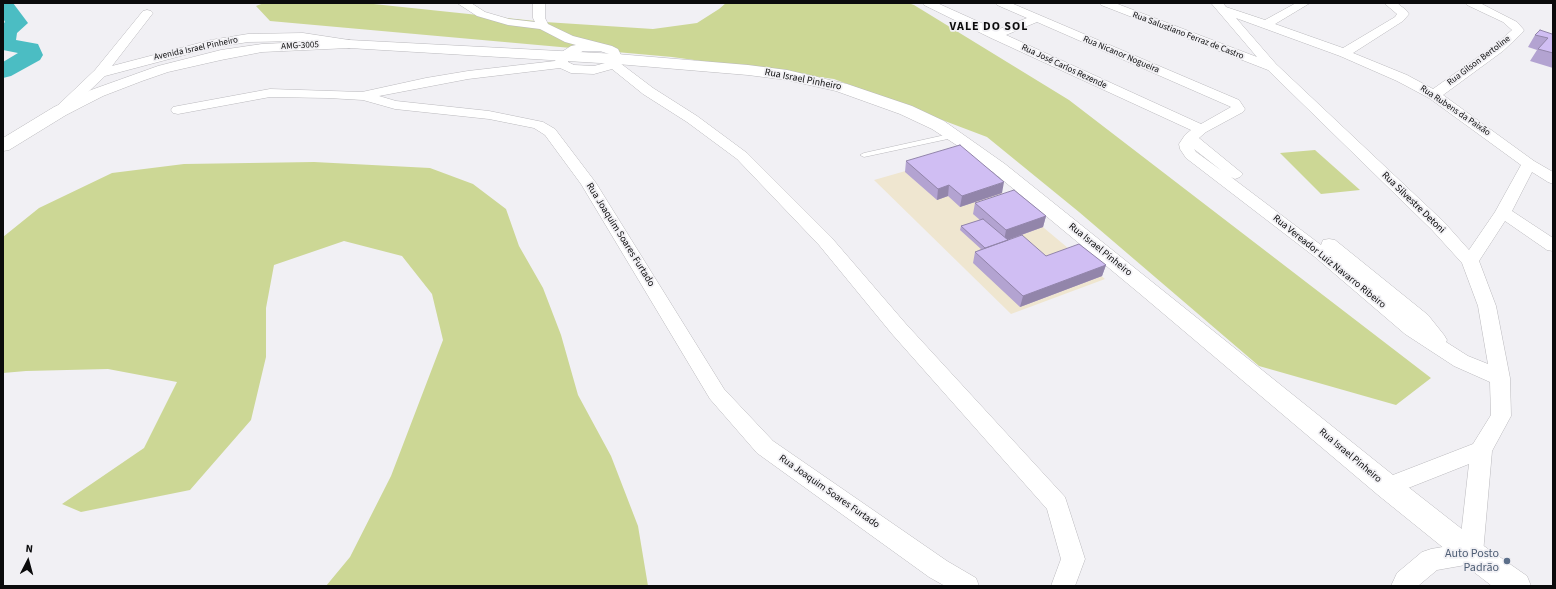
<!DOCTYPE html>
<html>
<head>
<meta charset="utf-8">
<style>
  body { margin:0 }
  #map { position:relative; width:1556px; height:589px; overflow:hidden; background:#f1f0f4; font-family:"Source Sans 3",sans-serif }
  canvas { display:block }
  .frame { position:absolute; inset:0; border:4px solid #0b0b0c; pointer-events:none }
  .north { position:absolute; left:8px; top:541px; width:40px; height:40px; -webkit-text-stroke:3px #f1f0f4; paint-order:stroke; rotate:6deg; font-size:11px; font-weight:700; line-height:16px; text-align:center; color:#0b0b0c }
  .north::after { content:''; display:block; margin:auto; width:14px; height:18px; background:#0b0b0c; clip-path:polygon(50% 0,100% 100%,50% 72%,0 100%) }
</style>
</head>
<body>
<div id="map">
<canvas width="1556" height="589"></canvas>
<div class="frame"></div>
<div class="north">N</div>
</div>
<script>
const g = document.querySelector('canvas').getContext('2d');
g.lineJoin = 'round';
function fillPath(path, color) { g.fillStyle = color; g.fill(path, 'evenodd'); }
const toPath = rows => new Path2D(rows.map(r => 'M' + r).join(''));
function trace(path, color, width, dash) { g.strokeStyle = color; g.lineWidth = width; g.lineCap = dash ? 'butt' : 'round'; g.setLineDash(dash || []); g.stroke(path); }
function write(font, color, halo, rows, align = 'center') {
  g.font = font + ' "Source Sans 3",sans-serif'; g.lineWidth = 3.5; g.setLineDash([]); g.textBaseline = 'middle'; g.strokeStyle = halo; g.fillStyle = color; for (const [text, x, y, turn = 0] of rows) {
    g.save(); g.translate(x, y); g.rotate((+turn || 0) * Math.PI / 180); g.textAlign = isNaN(turn) ? turn : align; if (halo) g.strokeText(text, 0, 0); g.fillText(text, 0, 0); g.restore();
  }
}
const industrial = toPath([
  [958,156,1105,279,1011,314,874,180]
]);
const green = toPath([
  [264,3,364,3,545,22,653,29,697,23,719,9,726,3,908,3,914,5,1069,100,1431,378,1396,405,1259,366,1079,212,987,137,834,79,672,57,270,21,256,6],
  [1315,150,1360,190,1321,194,1280,153],
  [314,162,430,168,473,184,506,209,519,246,543,288,561,335,578,395,611,456,638,526,648,586,326,586,350,557,391,476,443,340,432,294,402,256,344,241,274,265,266,308,266,357,251,420,190,490,81,512,62,504,144,448,177,382,108,369,26,371,3,373,3,237,39,208,112,173,184,164]
]);
const river = toPath([
  [3,3,13,3,28,23,17,33,16,40,38,44,43,55,40,60,11,76,3,78,3,62,18,53,3,50,3,24,5,22,3,18,3,3]
]);
const service = toPath([
  [954,133,958,135,957,137,864,157,860,155,864,153,954,133]
]);
const minor = toPath([
  [457,3,471,3,485,12,509,19,535,22,533,18,533,3,545,3,545,18,548,24,573,36,612,46,618,49,623,59,620,63,653,88,697,116,747,153,831,237,906,324,1065,497,1085,559,1075,586,1051,586,1061,559,1047,509,892,334,819,245,737,159,687,122,643,94,612,69,594,74,571,73,560,68,468,79,379,96,396,101,489,111,543,122,555,129,596,183,724,389,773,441,947,561,976,578,979,586,945,586,929,577,757,453,710,399,581,184,545,135,534,128,489,119,395,109,363,100,328,98,270,97,178,114,173,113,171,110,173,107,178,106,270,89,362,92,426,78,468,71,555,61,560,53,571,46,576,45,565,42,540,29,508,25,477,16,457,3],
  [583,51,600,51,609,54,610,58,605,63,594,66,574,65,568,62,568,59,583,51],
  [922,3,937,3,997,30,1027,18,997,5,995,3,1011,3,1239,100,1245,109,1243,112,1206,132,1199,138,1243,174,1240,177,1235,179,1231,177,1321,245,1323,240,1329,239,1335,240,1428,315,1444,335,1447,340,1446,342,1468,356,1488,364,1478,306,1462,263,1432,230,1268,70,1101,5,1099,3,1115,3,1257,57,1211,3,1223,3,1226,7,1265,20,1296,3,1310,3,1275,24,1343,48,1395,17,1397,14,1384,3,1397,3,1406,10,1409,14,1403,21,1353,53,1407,75,1433,89,1495,45,1512,30,1503,22,1467,5,1465,3,1480,3,1517,22,1524,30,1522,33,1503,51,1443,95,1534,161,1553,172,1553,184,1548,182,1532,172,1512,211,1553,238,1553,251,1547,250,1505,221,1479,261,1496,306,1510,378,1511,416,1492,451,1483,553,1480,561,1471,564,1437,570,1418,586,1391,586,1397,573,1422,552,1431,549,1460,544,1469,464,1388,496,1380,494,1377,487,1380,480,1473,444,1491,415,1490,382,1454,366,1405,334,1315,257,1186,158,1180,149,1179,144,1185,135,1191,130,991,38,924,5,922,3],
  [1236,18,1340,56,1397,81,1429,98,1521,165,1495,212,1469,250,1444,222,1276,64,1236,18],
  [1037,22,1229,106,1231,107,1201,124,1006,35,1037,22],
  [1194,149,1222,171,1196,152,1194,149],
  [147,10,151,11,153,13,112,66,211,40,248,34,303,33,349,40,353,41,355,44,353,47,349,48,303,41,248,42,211,48,105,76,65,114,60,115,55,114,53,111,55,108,95,70,143,11,147,10]
]);
const secondary = toPath([
  [349,40,617,54,748,65,787,70,847,84,912,106,944,121,1005,164,1398,479,1481,544,1527,576,1531,586,1492,586,1461,562,1378,495,1139,293,993,172,958,146,932,129,900,114,836,91,787,80,748,75,617,64,349,48,262,52,221,60,168,72,142,81,103,96,66,115,9,150,3,151,3,138,54,107,91,90,158,66,221,50,262,44,349,40]
]);
const wall = toPath([
  [1553,33,1553,68,1530,61,1537,50,1528,47,1535,35,1552,34],
  [906,161,1002,193,960,207,948,196,937,200,905,172],
  [975,203,1046,216,1043,227,1008,240,1046,256,1106,265,1102,276,1020,307,973,263,975,252,981,249,960,230,961,226,980,220,973,214]
]);
const shadedWall = toPath([
  [1004,182,1002,193,960,207,962,196],
  [949,185,948,196,937,200,938,189],
  [1046,216,1043,227,1004,241,1006,230],
  [1106,265,1102,276,1020,307,1023,296]
]);
const building = toPath([
  [1540,30,1552,34,1553,33,1553,53,1538,49,1548,38,1535,35,1540,30],
  [960,145,1004,182,962,196,949,185,938,189,906,161,960,145],
  [1014,190,1046,216,1006,230,975,203,1014,190],
  [983,219,1008,240,985,248,961,226,983,219],
  [1022,235,1046,256,1079,244,1106,265,1023,296,975,252,1022,235]
]);
const markers = [
  [1507,561,4,"#5c6f8a"]
];
const farStreetnames = [
  ["Rua Salustiano Ferraz de Castro",1188,36,21],
  ["AMG-3005",300,46,-3],
  ["Avenida Israel Pinheiro",196,49,-12],
  ["Rua Nicanor Nogueira",1121,55,23],
  ["Rua Gilson Bertoline",1479,61,-37],
  ["Rua José Carlos Rezende",1064,67,25],
  ["Rua Rubens da Paixão",1455,111,34]
];
const streetNames = [
  ["Rua Israel Pinheiro",803,80,11],
  ["Rua Silvestre Detoni",1413,203,44],
  ["Rua Joaquim Soares Furtado",620,235,58],
  ["Rua Israel Pinheiro",1100,250,39],
  ["Rua Vereador Luiz Navarro Ribeiro",1329,262,39],
  ["Rua Israel Pinheiro",1350,456,40],
  ["Rua Joaquim Soares Furtado",829,492,35]
];
const farDistrictnames = [
  ["VALE DO SOL",989,27]
];
const nearServicenames = [
  ["Auto Posto",1499,554],
  ["Padrão",1499,568]
];
fillPath(industrial, '#efe6d0');
fillPath(green, '#ccd795');
fillPath(river, '#4bbdc3');
trace(service, '#bab9bd', 1);
trace(minor, '#bab9bd', 1);
trace(secondary, '#bab9bd', 1);
fillPath(service, '#fff');
fillPath(minor, '#fff');
fillPath(secondary, '#fff');
fillPath(wall, '#b3a3d1');
fillPath(shadedWall, '#9285aa');
fillPath(building, '#d0bef3');
trace(building, '#9285aa', 1);
for (const [x, y, r, color] of markers) { const dot = new Path2D(); dot.arc(x, y, r, 0, 2 * Math.PI); g.fillStyle = color; g.fill(dot); trace(dot, '#f1f0f4', 1.5); }
write('9px', '#0b0b0c', '#f1f0f4', farStreetnames);
write('10px', '#0b0b0c', '#f1f0f4', streetNames);
g.letterSpacing = '1px';
write('bold 12px', '#0b0b0c', '#f1f0f4', farDistrictnames);
g.letterSpacing = '0px';
write('12px', '#4e5e75', '#f1f0f4', nearServicenames, 'right');
</script>
</body>
</html>
